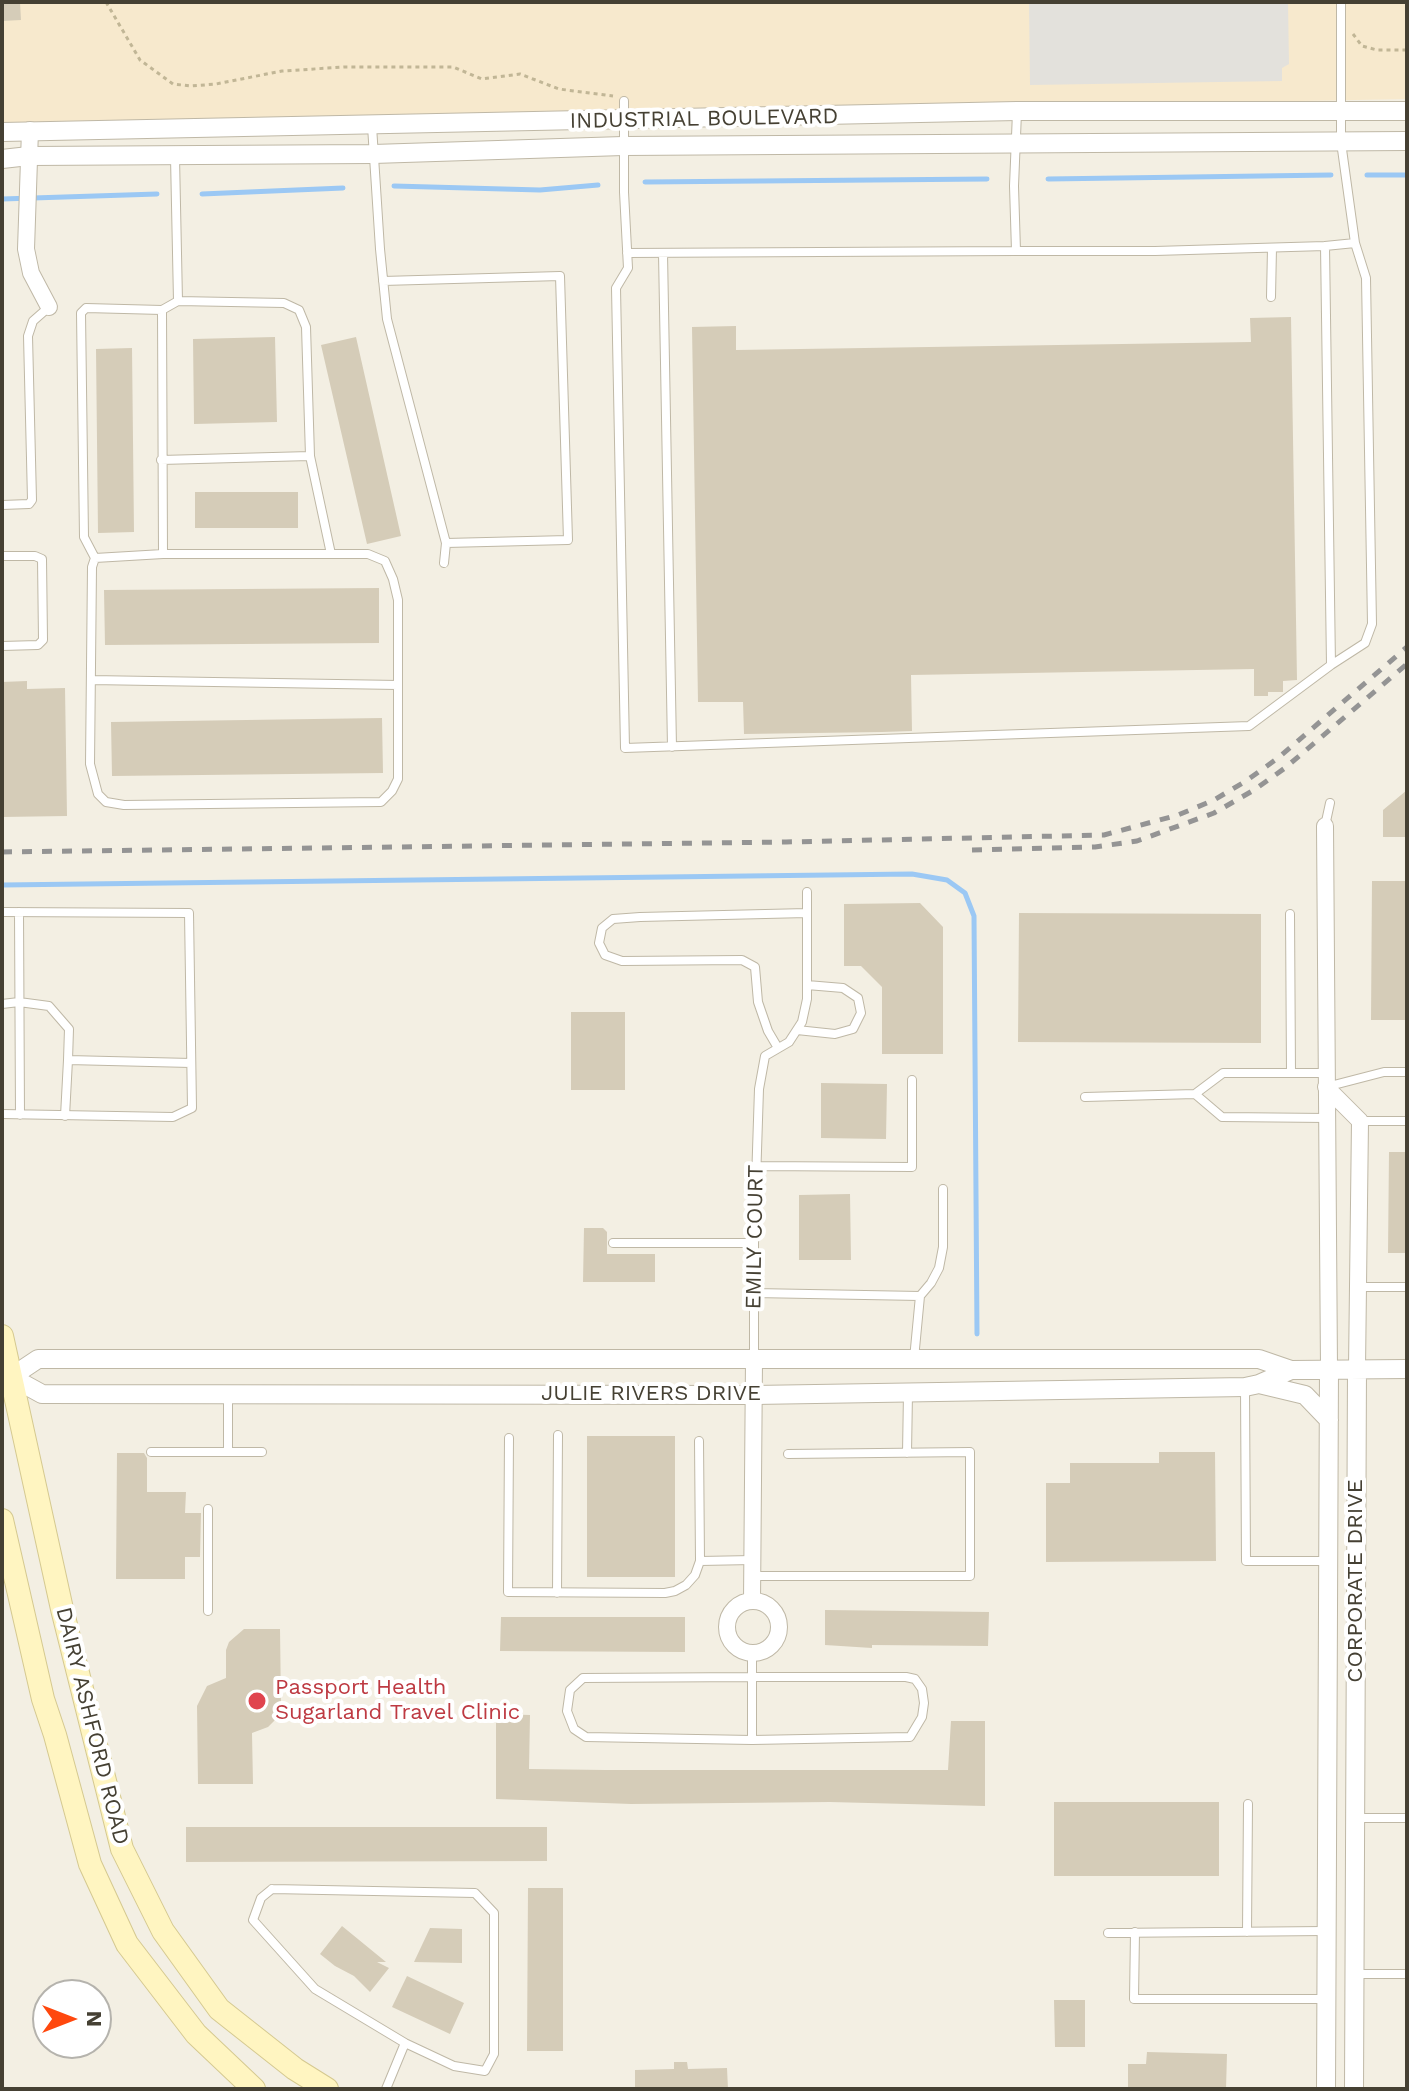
<!DOCTYPE html>
<html>
<head>
<meta charset="utf-8">
<style>
  body { margin:0 }
  #map { position:relative; width:1409px; height:2091px; overflow:hidden; background:#f3efe3; font-family:"Work Sans",sans-serif }
  canvas { display:block }
  .frame { position:absolute; inset:0; border:4px solid #454033; pointer-events:none }
  .north { position:absolute; left:32px; top:1979px; width:80px; height:80px; box-sizing:border-box; background:#fff; border:2px solid #b5b3ad; border-radius:50%; rotate:90deg; font-size:22px; font-weight:700; line-height:32px; text-align:center; color:#454033 }
  .north::after { content:''; display:block; margin:auto; width:28px; height:36px; background:#ff480e; clip-path:polygon(50% 0,100% 100%,50% 72%,0 100%) }
</style>
</head>
<body>
<div id="map">
<canvas width="1409" height="2091"></canvas>
<div class="frame"></div>
<div class="north">N</div>
</div>
<script>
const g = document.querySelector('canvas').getContext('2d');
g.lineJoin = 'round';
function fillPath(path, color) { g.fillStyle = color; g.fill(path, 'evenodd'); }
const toPath = rows => new Path2D(rows.map(r => 'M' + r).join(''));
function trace(path, color, width, dash) { g.strokeStyle = color; g.lineWidth = width; g.lineCap = dash ? 'butt' : 'round'; g.setLineDash(dash || []); g.stroke(path); }
function write(font, color, halo, rows, align = 'center') {
  g.font = font + ' "Work Sans",sans-serif'; g.lineWidth = 8; g.setLineDash([]); g.textBaseline = 'middle'; g.strokeStyle = halo; g.fillStyle = color; for (const [text, x, y, turn = 0] of rows) {
    g.save(); g.translate(x, y); g.rotate((+turn || 0) * Math.PI / 180); g.textAlign = isNaN(turn) ? turn : align; if (halo) g.strokeText(text, 0, 0); g.fillText(text, 0, 0); g.restore();
  }
}
const commercial = toPath([
  [2,2,1407,2,1407,99,2,126]
]);
const parking = toPath([
  [1029,2,1288,2,1289,64,1282,68,1282,81,1030,85]
]);
const stream = toPath([
  [1367,175,1407,175],
  [1048,179,1331,175],
  [645,182,987,179],
  [394,186,540,190,598,185],
  [202,194,343,188],
  [2,199,157,194],
  [2,885,912,874,947,880,965,893,974,916,977,1334]
]);
const building = toPath([
  [2,2,20,2,21,20,2,21],
  [1291,317,1297,680,1283,681,1283,692,1268,692,1268,696,1254,696,1254,669,911,675,912,731,882,732,744,734,743,702,698,702,692,327,736,326,736,350,1251,342,1250,318],
  [275,337,277,422,194,424,193,339],
  [356,337,401,536,367,544,321,345],
  [132,348,134,532,98,533,96,349],
  [195,492,298,492,298,528,195,528],
  [379,588,379,643,105,645,104,590],
  [27,681,27,689,65,688,67,816,2,817,2,682],
  [382,718,383,773,112,776,111,722],
  [1407,790,1407,837,1383,837,1383,810],
  [1372,881,1407,881,1407,1020,1371,1020],
  [920,903,943,927,943,1054,882,1054,882,987,861,966,844,966,844,904],
  [1019,913,1261,914,1261,1043,1018,1042],
  [571,1012,625,1012,625,1090,571,1090],
  [821,1083,887,1084,886,1139,821,1138],
  [1389,1152,1407,1152,1407,1253,1388,1253],
  [850,1194,851,1260,799,1260,799,1195],
  [584,1228,603,1228,607,1232,607,1254,655,1254,655,1282,583,1282],
  [587,1436,675,1436,675,1577,587,1577],
  [1159,1452,1215,1452,1216,1561,1046,1562,1046,1483,1070,1483,1070,1463,1159,1463],
  [117,1453,144,1453,147,1458,147,1492,186,1492,185,1513,201,1513,200,1557,185,1557,185,1579,116,1579],
  [825,1610,989,1612,988,1646,872,1645,872,1648,825,1645],
  [501,1617,685,1617,685,1652,500,1651],
  [244,1629,280,1629,281,1706,275,1720,268,1727,252,1733,253,1784,198,1784,197,1706,207,1686,226,1678,226,1650,229,1642],
  [496,1714,530,1715,529,1769,605,1770,948,1770,951,1721,985,1721,985,1806,830,1802,631,1804,496,1799],
  [1054,1802,1219,1802,1219,1876,1054,1876],
  [186,1827,547,1827,547,1861,186,1862],
  [528,1888,563,1888,563,2051,527,2051],
  [342,1926,386,1962,377,1962,389,1968,370,1992,354,1976,335,1966,320,1954],
  [430,1928,462,1929,462,1963,414,1962],
  [407,1976,464,2003,450,2034,392,2007],
  [1054,2000,1085,2000,1085,2047,1055,2047],
  [1147,2052,1227,2054,1226,2089,1128,2089,1128,2064,1146,2064],
  [674,2062,687,2062,688,2069,727,2068,728,2089,635,2089,635,2070,674,2069]
]);
const path = toPath([
  [106,2,140,60,173,84,191,86,216,84,282,71,345,67,453,67,482,79,520,74,559,89,613,96],
  [1353,34,1362,46,1377,50,1407,50]
]);
const service = toPath([
  [624,101,624,192,628,268,616,288,625,748,1249,726,1331,665,1325,246,1155,251,1016,251,1014,186,1017,112],
  [372,126,380,249,387,319,446,543,568,540,560,276,383,281],
  [1325,246,1355,243,1341,142,1341,2],
  [627,253,1016,251],
  [663,253,672,747],
  [1271,297,1272,248],
  [310,456,331,554],
  [161,460,310,456,306,327,299,310,284,303,178,301],
  [2,505,29,504,32,500,28,336,33,321,49,307],
  [163,554,368,554,385,561,393,579,398,600,398,779,392,791,381,802,124,805,106,802,98,794,90,764,92,567,95,558,163,554],
  [163,554,162,310,178,301,175,157],
  [2,556,35,556,42,559,43,640,38,645,2,646],
  [95,558,84,537,81,313,86,308,162,310],
  [444,563,446,543],
  [1331,665,1365,643,1372,624,1366,278,1355,243],
  [91,680,398,685],
  [1325,826,1330,803],
  [2,912,189,913,192,1108,173,1117,2,1114],
  [19,912,20,1115],
  [1290,914,1291,1073,1326,1073],
  [2,1004,19,1002,49,1006,69,1029,68,1060],
  [797,1030,835,1034,853,1029,861,1013,858,998,843,988,807,985],
  [778,1048,768,1031,758,1002,755,967,742,960,622,961,605,955,599,943,602,928,613,919,640,917,807,913],
  [1326,1087,1384,1072,1407,1072],
  [1195,1094,1222,1117,1327,1118],
  [1085,1097,1195,1094,1223,1073,1291,1073],
  [65,1116,68,1060,191,1063],
  [1360,1121,1407,1121],
  [756,1166,912,1167,912,1080],
  [613,1243,754,1243],
  [1357,1287,1407,1287],
  [754,1293,920,1296,931,1283,939,1268,943,1247,943,1189],
  [914,1359,920,1296],
  [754,1360,754,1243,759,1089,765,1056,789,1042,802,1022,807,999,807,892],
  [1245,1388,1246,1561,1327,1561],
  [228,1394,228,1452],
  [509,1438,508,1592,665,1593,675,1591,686,1585,695,1575,700,1561,699,1441],
  [151,1452,262,1452],
  [907,1453,908,1393],
  [208,1509,208,1611],
  [700,1561,753,1560],
  [753,1576,970,1576,970,1452,788,1454],
  [557,1593,558,1435],
  [752,1740,910,1737,922,1717,924,1703,922,1689,915,1679,906,1677,752,1677,583,1678,570,1690,567,1711,574,1729,586,1737,752,1740,752,1654],
  [1356,1818,1407,1818],
  [272,1889,475,1893,494,1913,494,2054,485,2071,454,2066,405,2043,315,1989,253,1920,261,1898,272,1889],
  [1135,1932,1134,1999,1325,1999],
  [1247,1932,1248,1804],
  [1108,1933,1325,1931],
  [1356,1974,1407,1974],
  [386,2089,405,2043]
]);
const minor = toPath([
  [30,130,26,249,31,273,49,307],
  [1325,826,1329,1368],
  [1326,1087,1360,1121,1357,1368],
  '727 1627a26 26 0 1 1 52 0a26 26 0 1 1-52 0Z',
  [752,1601,754,1360]
]);
const tertiary = toPath([
  [2,132,1017,111,1407,111],
  [2,159,29,156,373,154,623,146,1407,141],
  [11,1377,42,1394,754,1395,1245,1387,1259,1384,1291,1370],
  [2,1381,11,1377,38,1359,1259,1359,1291,1370,1407,1369],
  [1259,1384,1305,1395,1329,1420],
  [1326,2089,1329,1368],
  [1354,2089,1357,1368]
]);
const secondary = toPath([
  [2,1336,62,1609,122,1849,163,1931,219,2009,295,2069,327,2089],
  [2,1520,43,1699,55,1735,90,1864,127,1944,196,2034,254,2089]
]);
const rail = toPath([
  [972,850,1095,847,1137,841,1214,813,1254,790,1285,768,1407,664],
  [2,852,786,842,1104,835,1178,815,1214,800,1246,781,1278,758,1407,647]
]);
const markers = [
  [257,1701,10,"#e0444e"]
];
const streetNames = [
  ["INDUSTRIAL BOULEVARD",704,119,-1],
  ["EMILY COURT",755,1237,-89],
  ["JULIE RIVERS DRIVE",651,1394],
  ["CORPORATE DRIVE",1356,1581,-90],
  ["DAIRY ASHFORD ROAD",92,1726,76]
];
const healthNames = [
  ["Passport Health",275,1688],
  ["Sugarland Travel Clinic",275,1713]
];
fillPath(commercial, '#f7e9cd');
fillPath(parking, '#e3e1dc');
trace(stream, '#9bc8f4', 5);
fillPath(building, '#d5ccb8');
trace(service, '#bfb8a6', 10);
trace(minor, '#bfb8a6', 18);
trace(tertiary, '#bfb8a6', 20);
trace(secondary, '#d5c990', 24);
trace(path, '#c1b696', 3, [4, 4]);
trace(service, '#fff', 8);
trace(minor, '#fff', 16);
trace(tertiary, '#fff', 18);
trace(secondary, '#fff5c1', 22);
trace(rail, '#949494', 5, [10, 10]);
for (const [x, y, r, color] of markers) { const dot = new Path2D(); dot.arc(x, y, r, 0, 2 * Math.PI); g.fillStyle = color; g.fill(dot); trace(dot, '#fff', 3); }
write('22px', '#454033', '#fff', streetNames);
write('22px', '#be3a42', '#fff', healthNames, 'left');
</script>
</body>
</html>
